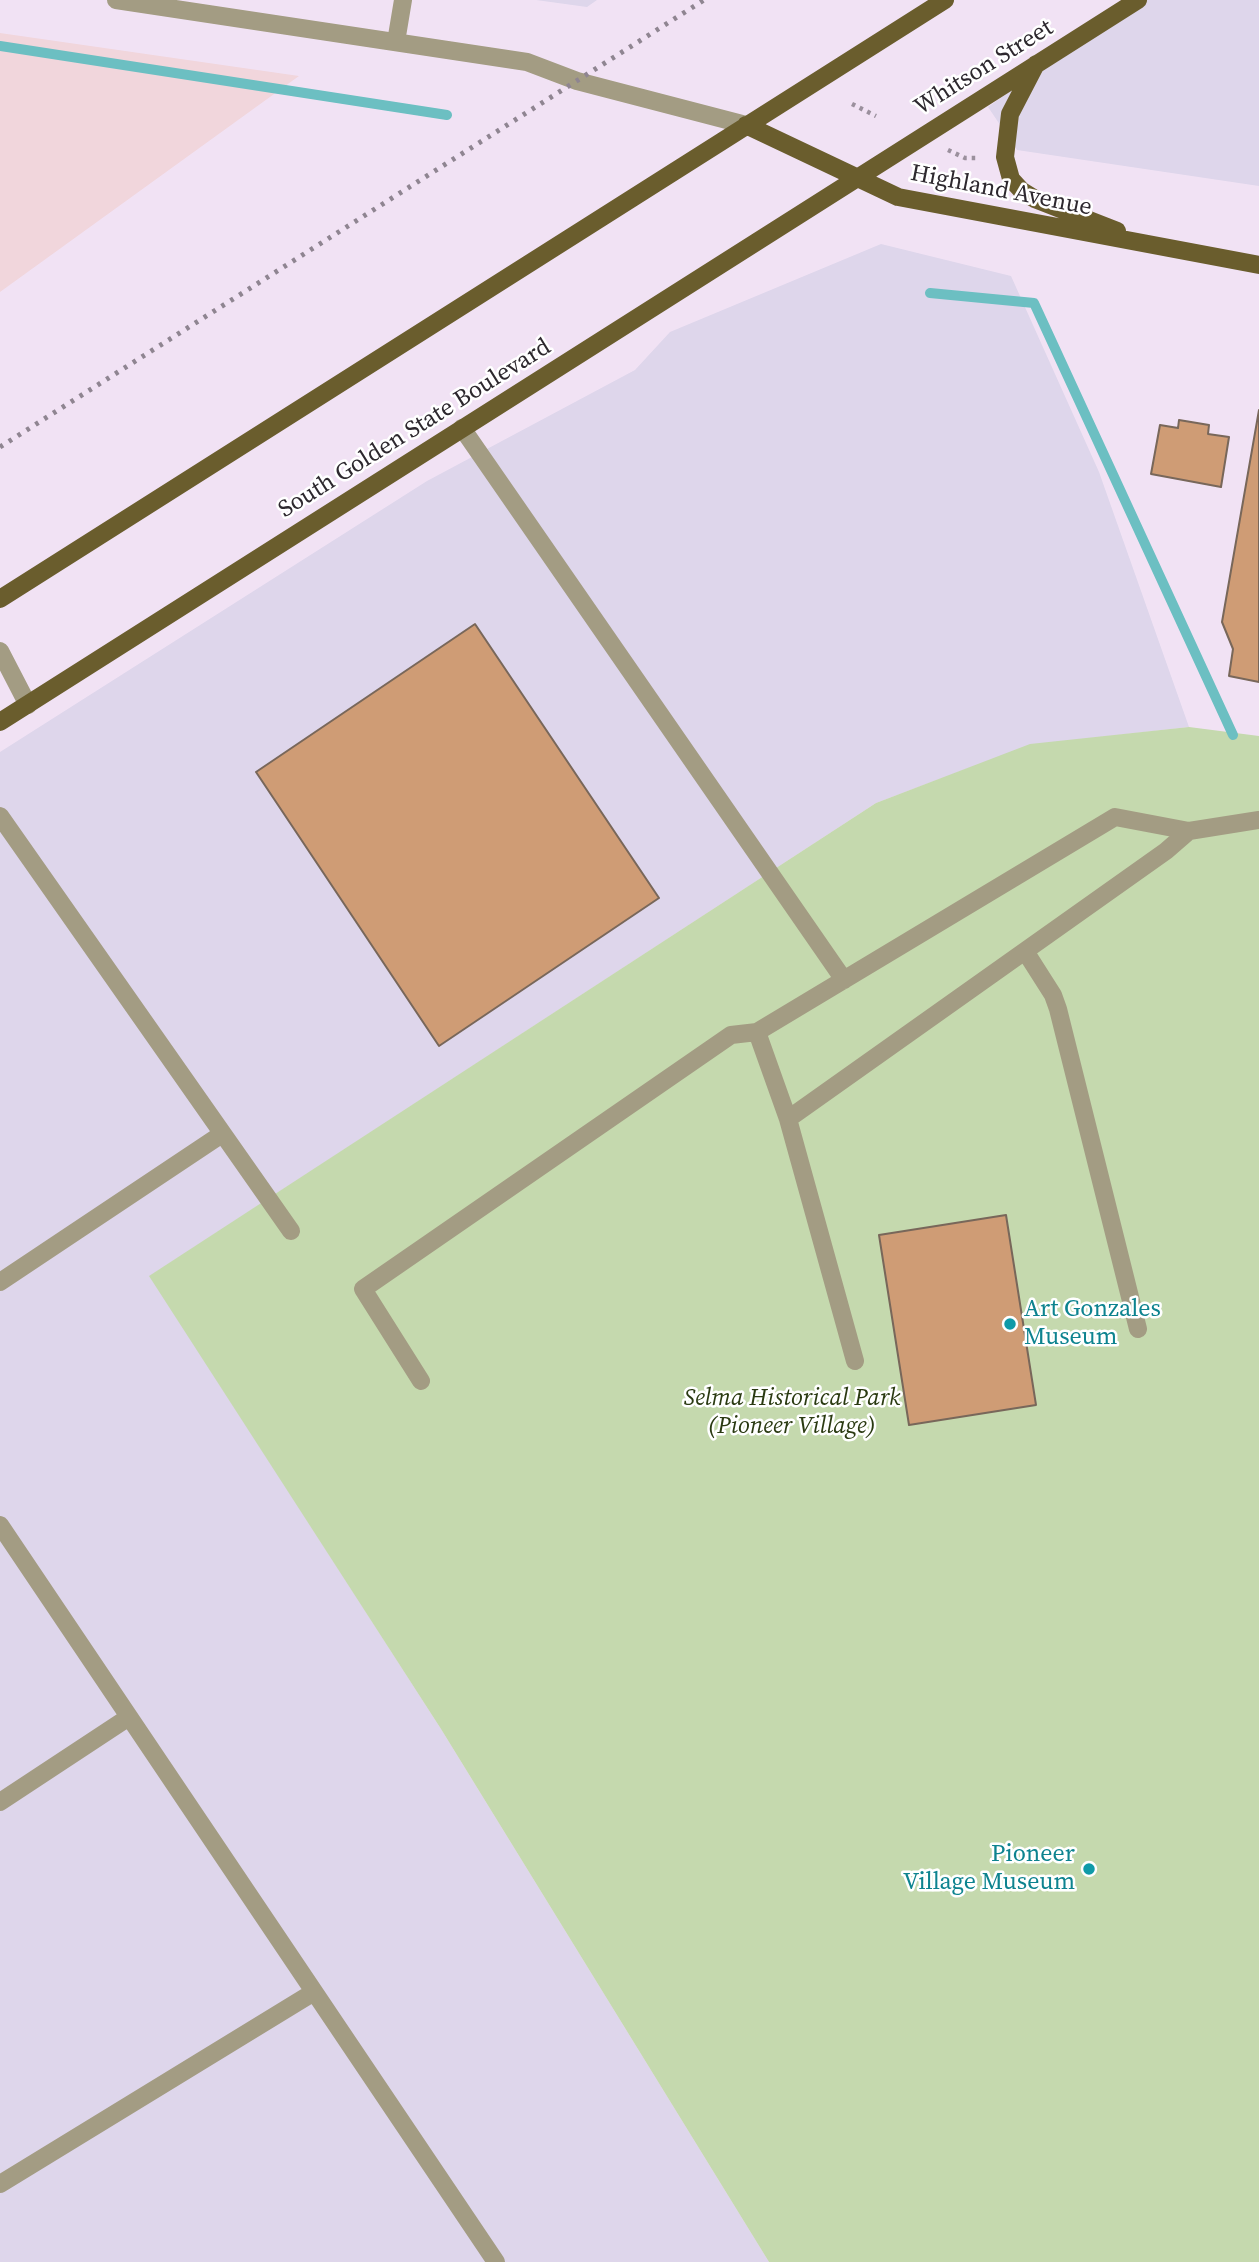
<!DOCTYPE html>
<html>
<head>
<meta charset="utf-8">
<style>
  body { margin:0 }
  canvas { display:block; background:#f1e2f4 }
</style>
</head>
<body>
<canvas width="1259" height="2262"></canvas>
<script>
const g = document.querySelector('canvas').getContext('2d');
g.lineJoin = 'round';
function fillPath(path, color) { g.fillStyle = color; g.fill(path, 'evenodd'); }
const toPath = rows => new Path2D(rows.map(r => 'M' + r).join(''));
function trace(path, color, width, dash) { g.strokeStyle = color; g.lineWidth = width; g.lineCap = dash ? 'butt' : 'round'; g.setLineDash(dash || []); g.stroke(path); }
function write(font, color, halo, rows, align = 'center') {
  g.font = font + ' "Source Serif 4",serif'; g.lineWidth = 5; g.setLineDash([]); g.textBaseline = 'middle'; g.strokeStyle = halo; g.fillStyle = color; for (const [text, x, y, turn = 0] of rows) {
    g.save(); g.translate(x, y); g.rotate((+turn || 0) * Math.PI / 180); g.textAlign = isNaN(turn) ? turn : align; if (halo) g.strokeText(text, 0, 0); g.fillText(text, 0, 0); g.restore();
  }
}
const commercial = toPath([
  [0,33,299,76,0,292]
]);
const industrial = toPath([
  [536,0,597,0,587,7],
  [1139,0,1259,0,1259,186,1017,150,988,107],
  [881,244,1011,276,1099,472,1189,727,1030,745,876,803,150,1276,441,1729,769,2262,0,2262,0,752,427,481,635,370,670,332]
]);
const green = toPath([
  [1189,727,1259,736,1259,2262,769,2262,441,1729,149,1276,876,803,1030,744]
]);
const stream = toPath([
  [0,46,447,115],
  [930,293,1034,303,1233,735]
]);
const building = toPath([
  [1259,410,1259,682,1229,676,1233,649,1222,622,1259,410],
  [1179,420,1209,425,1208,434,1229,437,1221,487,1151,474,1160,425,1178,428,1179,420],
  [475,624,659,898,439,1046,256,772,475,624],
  [1006,1215,1036,1405,909,1425,879,1235,1006,1215]
]);
const path = toPath([
  [852,104,876,116],
  [948,150,965,158,980,158]
]);
const minor = toPath([
  [116,0,527,62,577,81,746,125],
  [396,42,403,0],
  [462,428,844,980],
  [0,651,28,705],
  [0,816,291,1231],
  [1025,951,1053,995,1058,1009,1138,1329],
  [757,1032,1115,817,1189,831],
  [0,1282,222,1134],
  [855,1361,788,1119,1166,851,1189,831,1259,820],
  [421,1381,363,1289,731,1035,757,1032,788,1119],
  [0,1525,496,2262],
  [0,1802,129,1717],
  [0,2184,314,1992]
]);
const major = toPath([
  [1036,64,1010,114,1005,157,1011,179,1022,191,1035,199,1117,231],
  [746,125,898,197,1259,265],
  [0,599,945,0],
  [0,722,1138,0]
]);
const rail = toPath([
  [0,447,704,0]
]);
const markers = [
  [1010,1324,7,"#0f9aa8"],
  [1089,1869,7,"#0f9aa8"]
];
const streetNames = [
  ["Whitson Street",984,68,-32],
  ["Highland Avenue",1001,191,11],
  ["South Golden State Boulevard",415,429,-32]
];
const cultureNames = [
  ["Art Gonzales",1024,1310],
  ["Museum",1024,1338],
  ["Pioneer",1075,1855,"right"],
  ["Village Museum",1075,1883,"right"]
];
const parkNames = [
  ["Selma Historical Park",792,1399],
  ["(Pioneer Village)",792,1427]
];
fillPath(commercial, '#f1d6dc');
fillPath(industrial, '#ded6eb');
fillPath(green, '#c5d9ae');
trace(stream, '#6cbfc2', 10);
fillPath(building, '#cf9c75');
trace(building, '#78675a', 2);
trace(path, '#9b909d', 4.5, [3.5, 5]);
trace(minor, '#a39c83', 18);
trace(major, '#6a5d2d', 18);
trace(rail, '#8f8591', 5, [3.5, 7]);
for (const [x, y, r, color] of markers) { const dot = new Path2D(); dot.arc(x, y, r, 0, 2 * Math.PI); g.fillStyle = color; g.fill(dot); trace(dot, '#fff', 2.5); }
write('24px', '#2d282e', '#fff', streetNames);
write('24px', '#0d838f', '#fff', cultureNames, 'left');
write('italic 24px', '#2a3a11', '#fff', parkNames);
</script>
</body>
</html>
